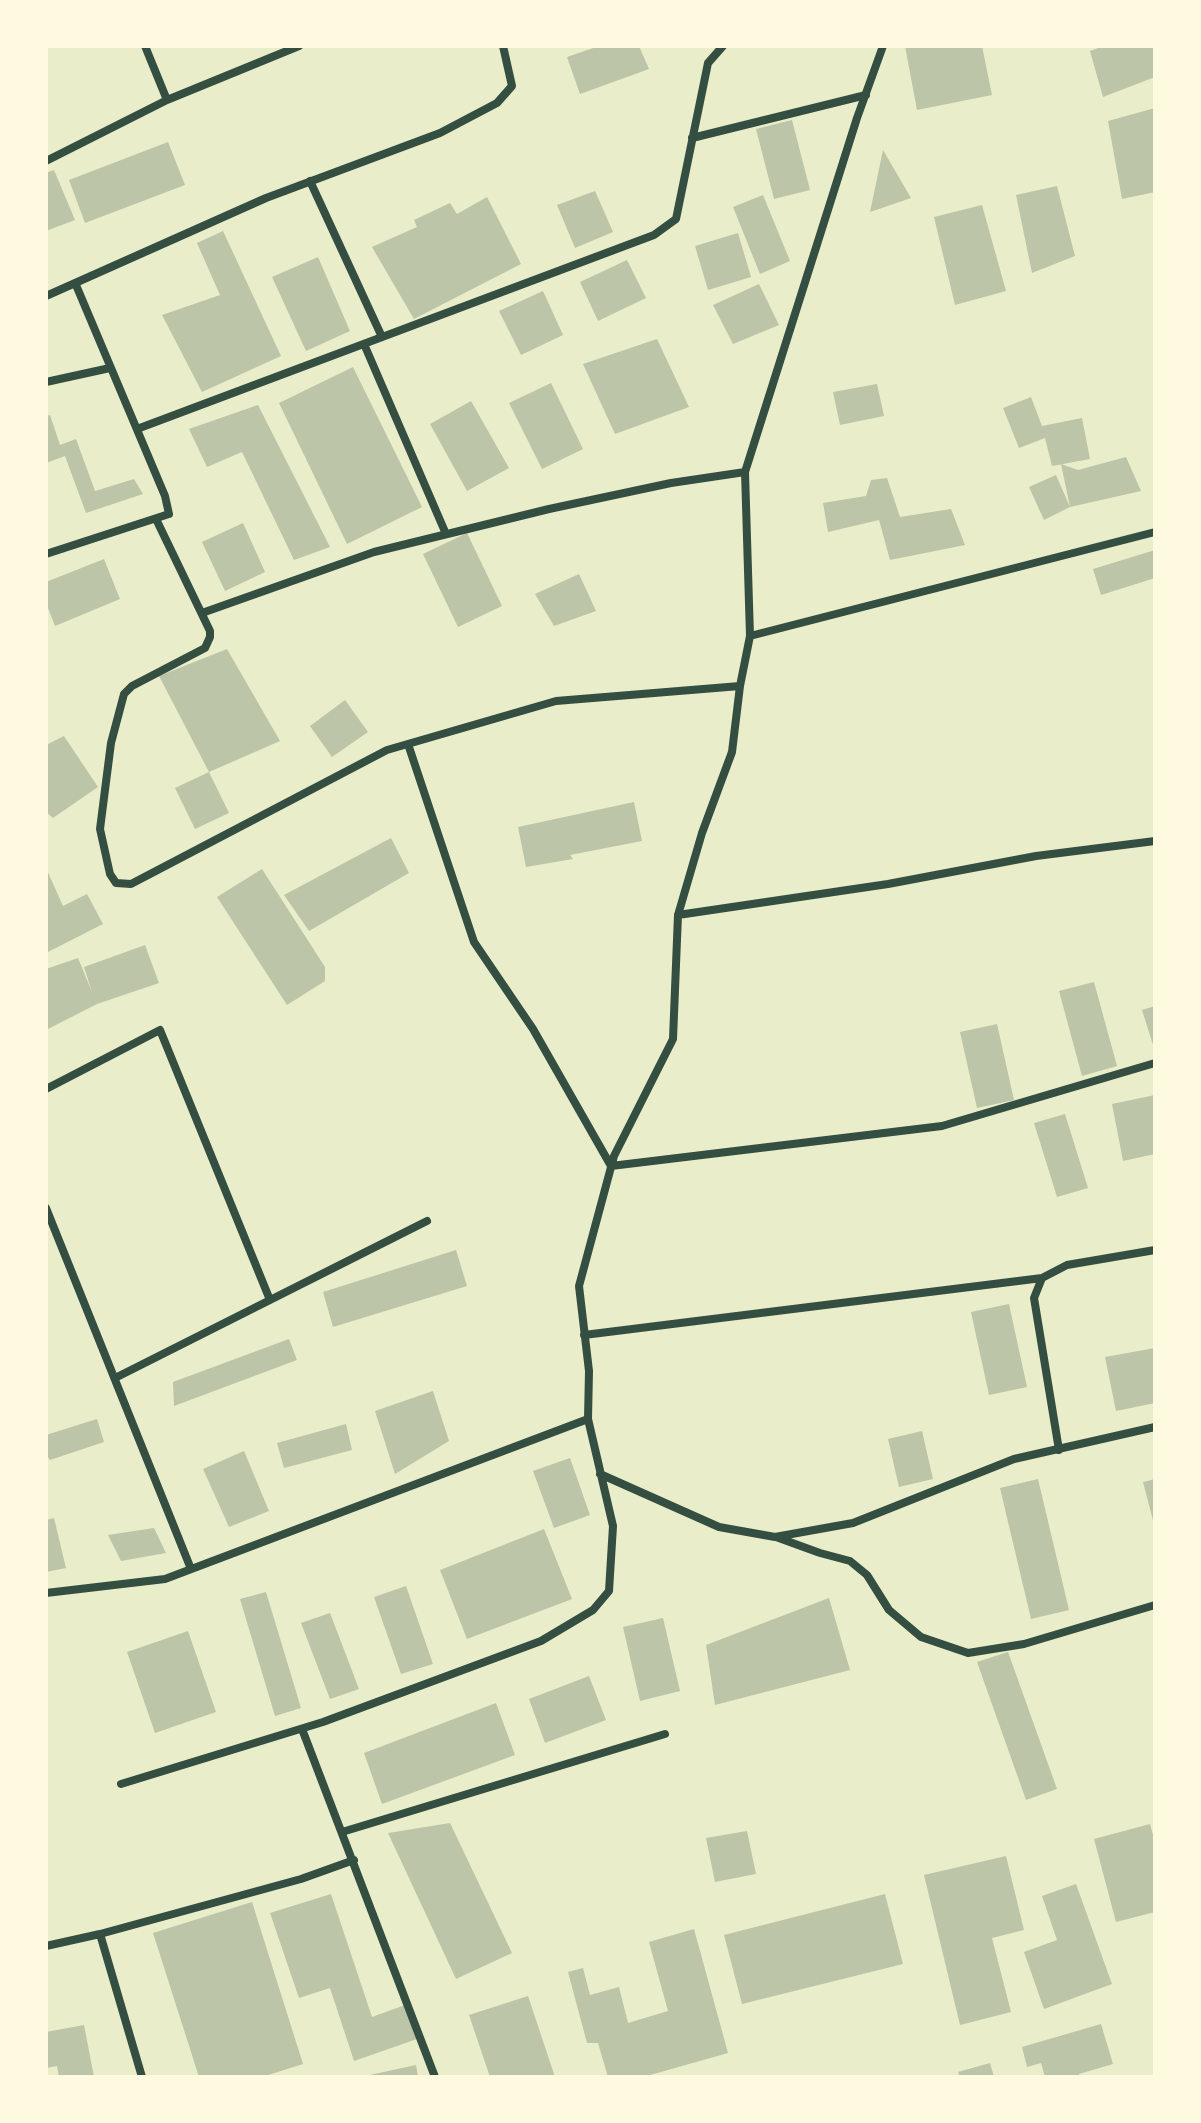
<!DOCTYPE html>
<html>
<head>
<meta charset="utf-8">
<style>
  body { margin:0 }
  #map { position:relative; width:1201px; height:2123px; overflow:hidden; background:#e9edc9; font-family:"Open Sans",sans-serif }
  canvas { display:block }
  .frame { position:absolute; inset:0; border:48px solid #fefae0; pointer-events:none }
</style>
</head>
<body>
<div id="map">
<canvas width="1201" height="2123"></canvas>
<div class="frame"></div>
</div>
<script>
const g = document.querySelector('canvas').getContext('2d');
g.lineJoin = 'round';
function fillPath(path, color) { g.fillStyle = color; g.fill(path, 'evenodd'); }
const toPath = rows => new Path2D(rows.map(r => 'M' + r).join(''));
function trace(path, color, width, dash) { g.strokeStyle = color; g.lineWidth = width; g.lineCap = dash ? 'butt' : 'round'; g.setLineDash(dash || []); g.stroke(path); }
const building = toPath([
  [599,46,639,46,649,69,580,94,567,57],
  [905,46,982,46,992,95,917,110],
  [1104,46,1155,46,1155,77,1103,97,1090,51],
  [1155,108,1155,192,1122,199,1108,121],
  [792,120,810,190,774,199,756,129],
  [168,142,185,185,85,223,69,180],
  [883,150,911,198,870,212],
  [54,170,75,220,46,231,46,173],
  [1057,186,1075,256,1032,273,1016,195],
  [595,191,613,232,575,248,557,205],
  [763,195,790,261,760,274,733,207],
  [487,197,521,264,414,319,372,247,417,227,414,220,450,203,457,214],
  [982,205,1006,291,955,305,934,217],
  [223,231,281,356,202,392,162,315,220,295,197,243],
  [738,233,751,277,708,290,695,246],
  [318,257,350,331,306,351,272,277],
  [627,260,646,298,598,321,580,282],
  [759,284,779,325,733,344,713,305],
  [543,291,563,335,521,355,499,311],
  [657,339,689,407,615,434,583,364],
  [353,367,422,507,347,544,279,403],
  [551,383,583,449,542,469,509,403],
  [877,384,884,416,840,425,833,392],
  [1031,397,1042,426,1082,418,1090,459,1052,466,1045,438,1019,448,1003,408],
  [471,401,509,468,467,491,430,424],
  [258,405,330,547,294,560,242,452,207,467,189,429],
  [50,415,60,445,76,439,95,491,134,479,143,494,86,513,65,456,46,463,46,416],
  [1126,457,1141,491,1070,507,1044,520,1029,487,1056,475,1070,507,1061,464,1078,470],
  [887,478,900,517,951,509,965,545,890,560,879,520,828,532,823,503,866,496,871,480],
  [243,523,265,572,225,591,202,542],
  [467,533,502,606,458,627,423,554],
  [1155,550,1155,578,1101,595,1093,569],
  [104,559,120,599,55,626,46,603,46,582],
  [579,574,596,611,554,626,535,594],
  [227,649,280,741,209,772,229,813,195,829,175,788,209,772,159,676],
  [345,700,368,732,332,757,310,726],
  [64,736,98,787,53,818,46,812,46,745],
  [634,802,642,841,570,855,573,859,526,867,518,827],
  [391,838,409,873,309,931,284,895],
  [46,868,63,906,87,894,103,924,46,953],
  [262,869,325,967,325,981,287,1005,217,897],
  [145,945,159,983,97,1004,46,1030,46,969,78,958,92,992,84,967],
  [1094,982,1117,1066,1082,1076,1059,991],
  [1155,1006,1155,1048,1154,1048,1142,1010],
  [997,1024,1014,1100,977,1108,960,1032],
  [1155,1095,1155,1154,1123,1161,1112,1104],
  [1065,1114,1088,1188,1057,1197,1034,1123],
  [456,1250,467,1286,333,1327,323,1292],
  [1009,1304,1027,1387,989,1395,971,1312],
  [289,1339,297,1360,174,1406,173,1382],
  [1155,1348,1155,1403,1116,1411,1105,1357],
  [433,1391,449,1441,395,1474,375,1411],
  [97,1419,104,1442,50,1460,46,1455,46,1435],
  [346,1424,352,1450,284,1468,277,1443],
  [922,1431,933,1479,899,1487,888,1439],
  [244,1451,269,1511,229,1527,203,1469],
  [570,1458,590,1515,554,1528,533,1471],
  [1038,1479,1069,1610,1031,1619,1000,1488],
  [1155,1479,1155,1524,1154,1524,1143,1482],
  [54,1518,66,1568,46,1572,46,1520],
  [154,1528,166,1553,121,1561,108,1535],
  [544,1529,572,1599,467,1639,440,1570],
  [406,1586,433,1664,401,1674,374,1597],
  [266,1592,301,1708,275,1716,240,1599],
  [829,1598,850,1670,715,1705,706,1645],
  [330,1613,359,1689,330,1699,301,1623],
  [663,1618,680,1691,640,1701,623,1627],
  [188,1631,216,1712,155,1733,127,1652],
  [1008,1652,1057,1789,1026,1800,977,1662],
  [589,1676,606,1720,545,1743,529,1699],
  [496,1703,515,1755,382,1804,364,1753],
  [450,1823,512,1953,456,1979,388,1833],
  [1150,1824,1155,1842,1155,1912,1116,1922,1094,1839],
  [747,1831,756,1874,715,1882,706,1838],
  [1006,1856,1024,1930,992,1938,1011,2012,960,2025,924,1875],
  [1076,1884,1112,1984,1044,2009,1024,1952,1057,1940,1042,1896],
  [331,1894,372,2017,405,2005,417,2039,354,2061,330,1988,299,1998,270,1913],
  [885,1894,903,1964,742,2004,724,1935],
  [252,1902,303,2064,262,2077,199,2077,153,1933],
  [694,1929,728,2053,643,2077,608,2077,598,2043,587,2043,568,1972,583,1968,590,1995,619,1987,628,2023,668,2011,649,1942],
  [528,1996,555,2077,490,2077,469,2015],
  [1101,2024,1113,2064,1079,2074,1080,2077,1045,2077,1041,2063,1027,2067,1022,2047],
  [84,2025,94,2077,59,2077,57,2066,46,2068,46,2032],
  [990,2063,994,2077,960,2077,958,2072],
  [416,2065,418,2077,365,2077,365,2076]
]);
const minor = toPath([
  [145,46,167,100],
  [692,138,866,95],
  [46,161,167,100,299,46],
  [310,181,382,337],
  [46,296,266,198,440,133,497,103,512,86,503,46],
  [364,344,446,534],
  [46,382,110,368],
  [137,429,654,235,676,219,708,63,723,46],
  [156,519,210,631,210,637,205,648,132,686,124,694,111,743,100,829,110,874,116,883,131,884,387,750,556,701,740,686],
  [46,554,169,514,165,496,76,285],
  [202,613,374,552,549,509,671,483,745,472],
  [750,636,1155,532],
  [408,744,474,942,533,1029,611,1166,942,1126,1155,1063],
  [678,915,888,884,1036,856,1155,841],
  [46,1089,160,1030,270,1300],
  [46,1208,191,1569],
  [584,1335,1042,1278],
  [115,1378,427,1221],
  [1059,1450,1034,1298,1042,1278,1067,1265,1155,1250],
  [600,1474,719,1527,775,1537,853,1523,1014,1459,1155,1427],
  [776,1537,820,1553,850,1561,867,1575,889,1610,921,1637,968,1653,1024,1644,1155,1605],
  [46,1593,165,1579,588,1419,589,1371,579,1286,614,1156,673,1039,678,915,702,833,732,752,740,686,750,636,745,472,857,118,883,46],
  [302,1729,435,2077],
  [121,1784,323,1722,541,1641,593,1610,609,1591,613,1526,588,1419],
  [342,1832,665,1734],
  [100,1934,142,2077],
  [46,1946,100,1934,301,1879,354,1860]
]);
fillPath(building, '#bcc5a7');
trace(minor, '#344e41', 8);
</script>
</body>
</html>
